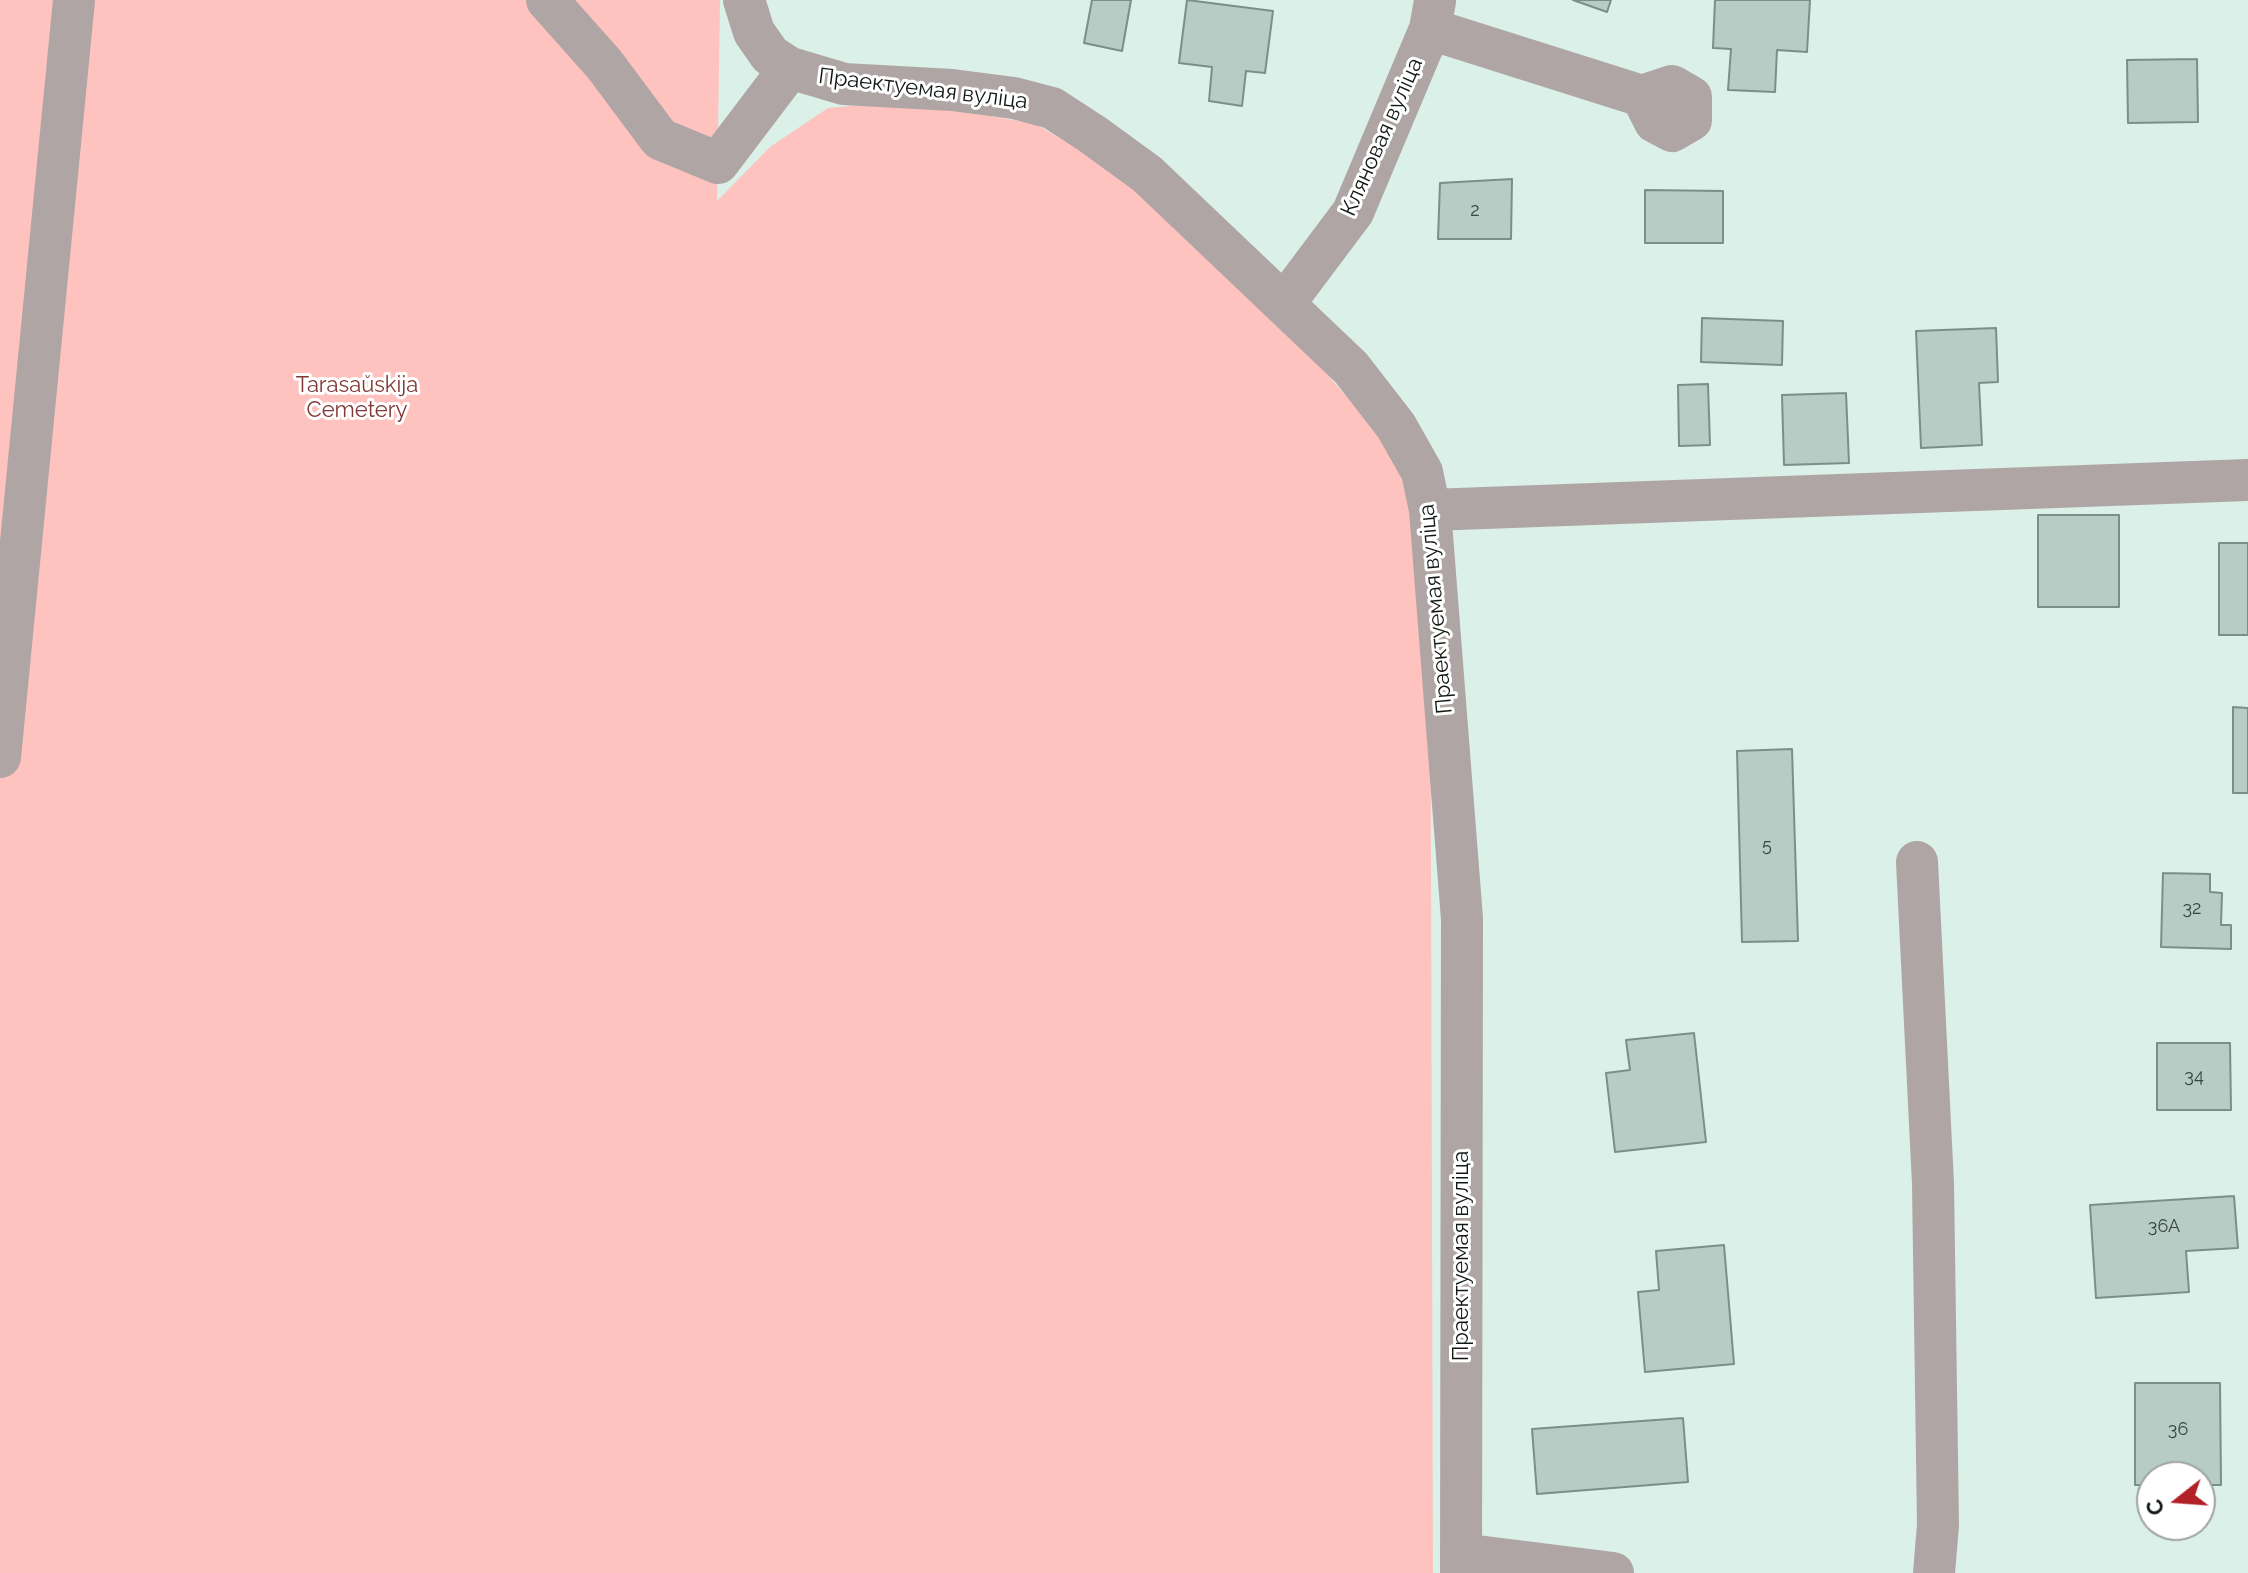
<!DOCTYPE html>
<html>
<head>
<meta charset="utf-8">
<style>
  body { margin:0 }
  #map { position:relative; width:2248px; height:1573px; overflow:hidden; background:#daf0e9; font-family:Raleway,sans-serif }
  canvas { display:block }
  .north { position:absolute; left:2136px; top:1461px; width:80px; height:80px; box-sizing:border-box; background:#fff; border:2px solid #9fa3a1; border-radius:50%; rotate:253deg; font-size:22px; font-weight:700; line-height:32px; text-align:center; color:#101815 }
  .north::after { content:''; display:block; margin:auto; width:28px; height:36px; background:#b22028; clip-path:polygon(50% 0,100% 100%,50% 72%,0 100%) }
</style>
</head>
<body>
<div id="map">
<canvas width="2248" height="1573"></canvas>
<div class="north">С</div>
</div>
<script>
const g = document.querySelector('canvas').getContext('2d');
g.lineJoin = 'round';
function fillPath(path, color) { g.fillStyle = color; g.fill(path, 'evenodd'); }
const toPath = rows => new Path2D(rows.map(r => 'M' + r).join(''));
function trace(path, color, width, dash) { g.strokeStyle = color; g.lineWidth = width; g.lineCap = dash ? 'butt' : 'round'; g.setLineDash(dash || []); g.stroke(path); }
function write(font, color, halo, rows, align = 'center') {
  g.font = font + ' Raleway,sans-serif'; g.lineWidth = 6; g.setLineDash([]); g.textBaseline = 'middle'; g.strokeStyle = halo; g.fillStyle = color; for (const [text, x, y, turn = 0] of rows) {
    g.save(); g.translate(x, y); g.rotate((+turn || 0) * Math.PI / 180); g.textAlign = isNaN(turn) ? turn : align; if (halo) g.strokeText(text, 0, 0); g.fillText(text, 0, 0); g.restore();
  }
}
const green = toPath([
  [0,0,720,0,717,201,770,147,828,108,906,101,1036,124,1098,161,1172,221,1325,372,1394,450,1430,510,1433,1573,0,1573]
]);
const building = toPath([
  [1092,0,1131,0,1122,51,1084,43,1092,0],
  [1187,0,1273,11,1265,73,1246,71,1242,106,1209,101,1212,67,1179,63,1187,0],
  [1573,0,1611,0,1607,12,1573,0],
  [1715,0,1810,0,1807,52,1777,50,1775,92,1728,90,1731,49,1713,48,1715,0],
  [2197,59,2198,122,2128,123,2127,60,2197,59],
  [1512,179,1511,239,1438,239,1440,183,1512,179],
  [1645,190,1723,191,1723,243,1645,243,1645,190],
  [1702,318,1783,321,1782,365,1701,362,1702,318],
  [1996,328,1998,382,1979,383,1982,445,1921,448,1916,331,1996,328],
  [1708,384,1710,445,1679,446,1678,385,1708,384],
  [1846,393,1849,463,1784,465,1782,395,1846,393],
  [2038,515,2119,515,2119,607,2038,607,2038,515],
  [2219,543,2248,543,2248,635,2219,635,2219,543],
  [2233,707,2248,708,2248,793,2233,793,2233,707],
  [1792,749,1798,941,1742,942,1737,751,1792,749],
  [2163,873,2210,874,2210,892,2222,893,2221,925,2231,925,2231,949,2161,947,2163,873],
  [1694,1033,1706,1142,1615,1152,1606,1073,1630,1070,1626,1040,1694,1033],
  [2157,1043,2230,1043,2231,1110,2157,1110,2157,1043],
  [2234,1196,2238,1248,2186,1251,2189,1292,2096,1298,2090,1205,2234,1196],
  [1724,1245,1734,1364,1645,1372,1638,1292,1659,1290,1656,1251,1724,1245],
  [2135,1383,2220,1383,2221,1485,2200,1485,2200,1477,2152,1477,2152,1485,2135,1485,2135,1383],
  [1683,1418,1688,1482,1537,1494,1532,1429,1683,1418]
]);
const minor = toPath([
  [547,0,604,64,660,139,718,163,790,68],
  [744,0,754,32,770,55,790,68,844,84,952,90,1014,98,1052,108,1092,134,1147,174,1351,368,1396,426,1422,472,1430,510,1462,919,1461,1573],
  [1430,29,1642,96,1655,122,1672,131,1691,120,1691,97,1672,86,1642,96],
  [1284,304,1353,212,1430,29,1435,1],
  [1430,510,2248,480],
  [0,757,74,0],
  [1917,862,1933,1184,1938,1525,1934,1573],
  [1461,1554,1613,1573]
]);
const numberNames = [
  ["2",1475,211],
  ["5",1767,846],
  ["32",2192,909],
  ["34",2194,1077],
  ["36А",2164,1227],
  ["36",2178,1430]
];
const streetNames = [
  ["Праектуемая вуліца",923,89,7],
  ["Кляновая вуліца",1382,137,-66],
  ["Праектуемая вуліца",1436,609,-95],
  ["Праектуемая вуліца",1461,1256,-90]
];
const parkNames = [
  ["Tarasaŭskija",357,385],
  ["Cemetery",357,410]
];
fillPath(green, '#fec3be');
fillPath(building, '#b6ccc5');
trace(building, '#7a8f88', 2);
trace(minor, '#afa5a4', 42);
write('18px', '#3a4541', null, numberNames);
write('22px', '#101815', '#fff', streetNames);
write('22px', '#7f3835', '#fff', parkNames);
</script>
</body>
</html>
